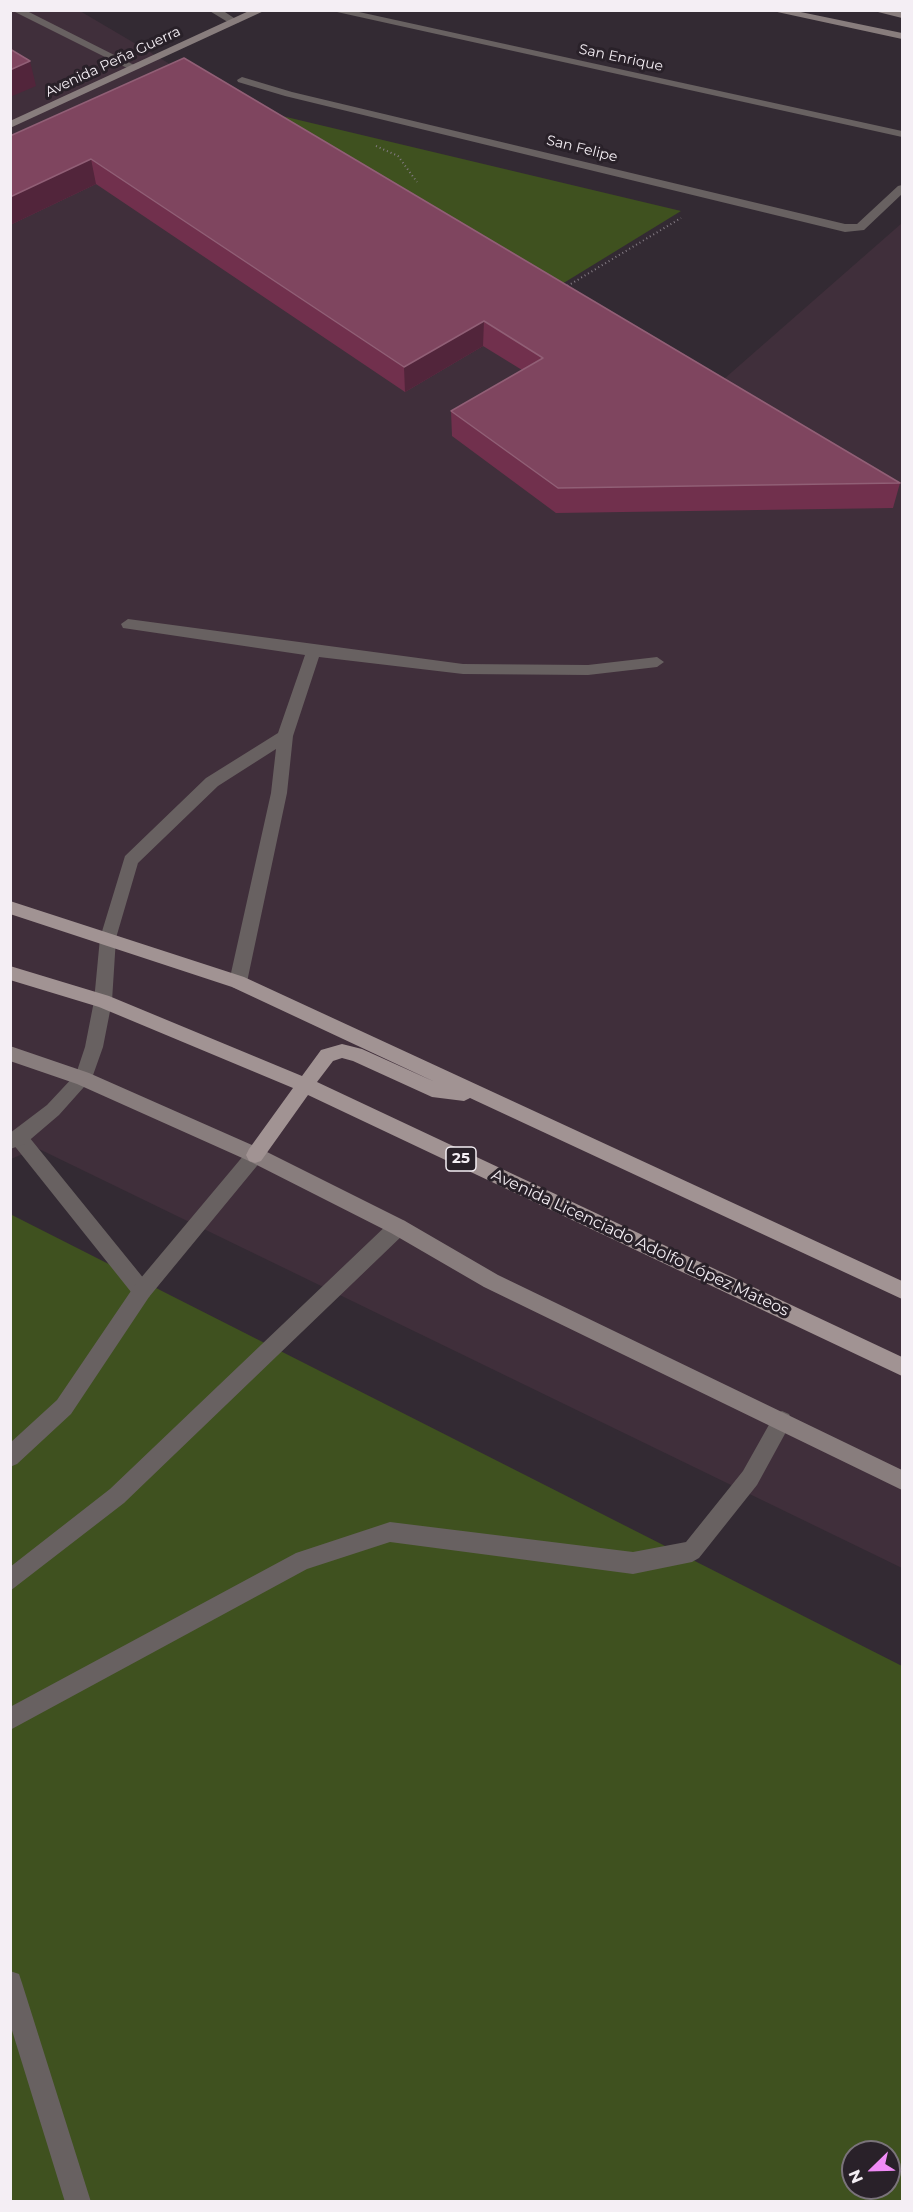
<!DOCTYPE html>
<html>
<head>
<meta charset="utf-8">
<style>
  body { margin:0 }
  #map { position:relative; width:913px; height:2212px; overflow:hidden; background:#332a33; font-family:Montserrat,sans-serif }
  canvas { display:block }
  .frame { position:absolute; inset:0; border:12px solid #f4eef4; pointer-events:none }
  .north { position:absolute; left:841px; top:2140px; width:60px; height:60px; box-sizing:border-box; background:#292129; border:2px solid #7a737a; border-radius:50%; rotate:247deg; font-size:16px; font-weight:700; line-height:24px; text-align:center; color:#f4eef4 }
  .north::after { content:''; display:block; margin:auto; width:21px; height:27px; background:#f08bf6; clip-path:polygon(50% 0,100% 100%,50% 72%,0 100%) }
</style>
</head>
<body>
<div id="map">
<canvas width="913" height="2212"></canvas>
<div class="frame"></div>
<div class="north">N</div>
</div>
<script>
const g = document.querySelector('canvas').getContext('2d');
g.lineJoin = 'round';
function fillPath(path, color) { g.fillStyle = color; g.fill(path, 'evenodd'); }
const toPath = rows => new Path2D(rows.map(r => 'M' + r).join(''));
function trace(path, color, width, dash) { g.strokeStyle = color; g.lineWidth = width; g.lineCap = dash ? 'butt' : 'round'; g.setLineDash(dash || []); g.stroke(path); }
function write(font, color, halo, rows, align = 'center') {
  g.font = font + ' Montserrat,sans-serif'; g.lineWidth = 6; g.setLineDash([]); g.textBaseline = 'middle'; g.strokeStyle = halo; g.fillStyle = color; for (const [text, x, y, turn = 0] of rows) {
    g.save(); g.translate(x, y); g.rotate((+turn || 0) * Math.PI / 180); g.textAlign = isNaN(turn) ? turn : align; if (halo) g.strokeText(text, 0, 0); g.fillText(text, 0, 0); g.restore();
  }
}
const industrial = toPath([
  [11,11,80,11,716,386,902,223,902,1568,37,1148,11,1159]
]);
const green = toPath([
  [261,111,681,211,562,284],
  [10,1214,902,1666,902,2201,11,2201],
  [853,2152,889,2152,889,2188,853,2188]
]);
const path = toPath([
  [376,146,398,156,417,182],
  [564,288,681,218]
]);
const lane = toPath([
  [11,10,25,10,140,68,131,70,11,10],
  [128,619,463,664,588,665,657,657,664,662,657,667,588,675,463,674,319,657,293,736,287,793,247,982,244,987,238,989,232,987,229,982,271,793,276,749,218,786,138,863,116,938,114,943,108,945,102,943,100,938,125,856,206,778,278,733,305,655,123,628,121,624,128,619],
  [19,1130,25,1132,149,1285,152,1291,149,1297,142,1300,135,1297,13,1144,13,1132,19,1130],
  [782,1411,789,1414,792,1421,757,1485,699,1558,692,1562,633,1574,390,1542,307,1569,10,1730,10,1707,296,1553,390,1522,633,1552,686,1542,743,1471,775,1414,782,1411],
  [10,1971,19,1974,22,1983,91,2202,65,2202,10,2024,10,1971]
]);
const street = toPath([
  [208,10,222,10,240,22,231,24,208,10],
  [328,10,350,10,902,131,902,137,328,10],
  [242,77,292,92,845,224,857,224,898,186,902,185,902,194,864,230,845,232,285,96,238,82,237,80,242,77],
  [108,931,114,933,116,938,112,1001,103,1047,92,1078,59,1115,25,1144,10,1149,10,1133,47,1105,76,1074,85,1047,94,1001,100,938,102,933,108,931],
  [255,1147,261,1149,264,1155,261,1161,149,1297,71,1414,17,1464,10,1467,10,1443,57,1400,135,1285,249,1149,255,1147],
  [398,1219,405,1221,407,1227,405,1233,124,1503,10,1591,10,1567,110,1489,391,1221,398,1219]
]);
const secondary = toPath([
  [251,10,266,10,10,128,10,121,251,10],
  [768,10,791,10,902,33,902,39,768,10],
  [877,10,902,12,902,18,878,12,877,10],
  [10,1046,89,1073,261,1149,405,1221,498,1275,902,1470,902,1490,484,1287,391,1233,249,1161,77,1084,10,1061,10,1046]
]);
const primary = toPath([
  [10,901,244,977,902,1281,902,1299,470,1098,464,1101,432,1097,353,1061,342,1058,333,1061,317,1082,902,1357,902,1376,308,1095,261,1161,255,1163,249,1161,246,1155,249,1149,293,1088,99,1007,10,980,10,966,109,996,302,1076,321,1050,342,1044,362,1049,435,1082,232,987,10,914,10,901]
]);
const wall = toPath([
  [184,58,900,483,893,508,556,513,452,436,451,411,522,370,483,346,405,392,96,184,10,225,10,136]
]);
const shadedWall = toPath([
  [30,61,36,86,10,97,10,70],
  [91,159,96,184,10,225,10,197],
  [484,321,483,346,405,392,404,367]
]);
const building = toPath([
  [10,49,30,61,10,70,10,49],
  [184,58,900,483,558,488,451,411,543,358,484,321,404,367,91,159,10,197,10,136,184,58]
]);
const farStreetnames = [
  ["San Enrique",621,58,12],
  ["Avenida Peña Guerra",113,62,-25],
  ["San Felipe",582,149,14]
];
const shields = [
  [461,1159,30]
];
const shieldNames = [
  ["25",461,1159]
];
const streetNames = [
  ["Avenida Licenciado Adolfo López Mateos",640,1243,25]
];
fillPath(industrial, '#402f3b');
fillPath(green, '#3f511f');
trace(path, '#847c84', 2, [1, 3]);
fillPath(lane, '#686161');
fillPath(street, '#686161');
fillPath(secondary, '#887d7d');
fillPath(primary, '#a19393');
fillPath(wall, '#71304d');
fillPath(shadedWall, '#52253b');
fillPath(building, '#7f455f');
trace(building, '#915f76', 1.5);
write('14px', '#f4eef4', '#292129', farStreetnames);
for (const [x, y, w] of shields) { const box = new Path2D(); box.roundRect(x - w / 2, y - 12, w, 24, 4.5); g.fillStyle = '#292129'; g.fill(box); trace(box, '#f4eef4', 1.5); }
write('bold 15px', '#f4eef4', null, shieldNames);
write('16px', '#f4eef4', '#292129', streetNames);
</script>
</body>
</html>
